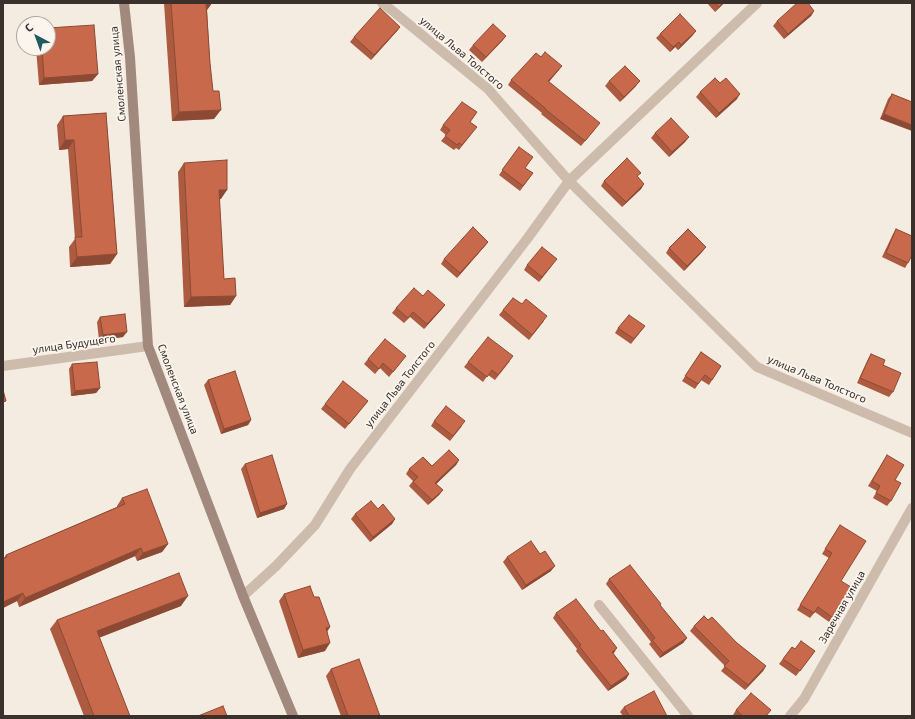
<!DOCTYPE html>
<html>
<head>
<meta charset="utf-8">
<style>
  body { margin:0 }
  #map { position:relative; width:915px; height:719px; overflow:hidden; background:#f4ebe1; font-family:"Exo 2",sans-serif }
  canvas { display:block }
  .frame { position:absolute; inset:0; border:4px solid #3b302b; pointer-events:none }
  .north { position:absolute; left:16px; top:16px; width:40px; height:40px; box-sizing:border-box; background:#fbf5ee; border:1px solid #aea6a0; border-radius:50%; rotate:319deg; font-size:11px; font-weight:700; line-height:16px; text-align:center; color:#3b302b }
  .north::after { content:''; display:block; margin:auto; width:14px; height:18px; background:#1f5a5e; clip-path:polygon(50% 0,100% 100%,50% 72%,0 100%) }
</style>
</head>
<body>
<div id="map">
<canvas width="915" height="719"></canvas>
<div class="frame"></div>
<div class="north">С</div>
</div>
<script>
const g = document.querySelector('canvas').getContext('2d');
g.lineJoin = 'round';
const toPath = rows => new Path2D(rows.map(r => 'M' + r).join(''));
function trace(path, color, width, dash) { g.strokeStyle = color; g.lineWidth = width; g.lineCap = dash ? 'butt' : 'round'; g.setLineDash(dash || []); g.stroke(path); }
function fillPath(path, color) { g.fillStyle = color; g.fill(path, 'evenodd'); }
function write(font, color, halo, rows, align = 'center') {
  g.font = font + ' "Exo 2",sans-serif'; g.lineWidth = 3.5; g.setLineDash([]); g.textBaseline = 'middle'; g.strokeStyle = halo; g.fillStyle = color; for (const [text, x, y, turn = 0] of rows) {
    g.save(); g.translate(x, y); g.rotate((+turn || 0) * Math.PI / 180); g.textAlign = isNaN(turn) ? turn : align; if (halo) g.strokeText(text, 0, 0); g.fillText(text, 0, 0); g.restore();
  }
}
const minor = toPath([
  [382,3,389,8,488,89,569,181,757,367,912,433],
  [3,366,148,346],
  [243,596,276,566,315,525,350,469,527,239,569,181,757,3],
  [599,605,688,716],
  [790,716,804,699,912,508]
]);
const secondary = toPath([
  [124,3,130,57,148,346,243,596,293,716]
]);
const wall = toPath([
  [164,3,212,3,207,10,210,63,214,119,172,121],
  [707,3,724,3,715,12],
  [814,11,811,16,784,39,773,26,777,21],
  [400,27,397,31,371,60,350,42,354,37],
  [696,31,692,36,678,50,675,47,670,52,656,38,660,34],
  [506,36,502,41,482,62,469,50,473,45],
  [36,48,48,48,98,74,92,81,39,85],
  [541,57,562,66,558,71,549,82,596,128,581,146,541,114,542,113,508,85,511,80],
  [609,81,636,86,620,102,605,86],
  [720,83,737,99,716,118,696,97,700,92],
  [892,94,912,102,880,119,888,99],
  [106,113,117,254,110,264,70,267,69,247,75,239,68,149,59,150,57,125,63,116],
  [470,122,473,132,459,150,456,148,454,150,441,141,446,135,440,130,443,125],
  [655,133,689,137,685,142,669,157,651,138],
  [519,147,525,168,533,173,520,191,499,175],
  [184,163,221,199,219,199,224,279,236,296,230,305,184,307,178,172],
  [638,177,644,184,641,189,622,207,601,186,604,181],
  [896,229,908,263,905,268,882,257,893,234],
  [488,242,484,247,457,278,441,264,444,259],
  [706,247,702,252,684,271,666,253,669,248],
  [553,264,539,282,524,270,527,265],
  [423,296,445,305,441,310,424,329,410,317,404,323,392,313,396,308],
  [503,310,544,321,529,340,499,315],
  [100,317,123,337,99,340,97,322],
  [645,326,631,344,615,333,618,328],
  [701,352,721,366,709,385,701,380,695,389,682,381],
  [871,354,883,365,893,392,889,397,857,383,868,359],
  [368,359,402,361,389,377,380,368,375,374,364,364],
  [510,361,495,380,488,375,483,382,464,367,468,362],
  [72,364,100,388,96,393,71,396,69,369],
  [208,380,251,420,248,425,221,434,204,385],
  [368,401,345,429,321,409,325,404],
  [434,421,462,426,450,441,431,426],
  [887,455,891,501,887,506,873,498,877,491,868,486],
  [459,460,456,465,436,484,443,490,439,495,428,505,409,486,413,481,406,474,409,469,432,466],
  [245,464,287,504,284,509,257,518,241,469],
  [122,498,168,544,162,552,137,561,135,556,19,607,17,601,3,608,3,559,6,555,117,507,117,506],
  [378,509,395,519,392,524,370,542,351,519,355,514],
  [840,525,841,581,832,617,829,622,815,612,810,618,797,610,829,558,822,554],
  [507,557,551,571,522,590,503,562],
  [609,579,660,605,687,638,683,643,660,658,649,644,651,642,606,584],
  [284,594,314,597,330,627,327,632,325,651,298,658,279,601],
  [181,606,99,637,130,716,84,716,50,629,57,620],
  [556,613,614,653,613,653,629,674,626,679,608,691,576,651,577,649,553,618],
  [708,620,766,666,763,671,745,690,721,671,725,666,690,631,694,626],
  [792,647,795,649,815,651,796,676,779,664],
  [331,669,380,716,341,716,326,676],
  [624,707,667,716,623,716,620,712],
  [736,710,766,716,734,716,733,715]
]);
const shadedWall = toPath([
  [205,3,212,3,207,10,200,11],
  [723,3,724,3,715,12,719,7],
  [814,11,811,16,784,39,788,34],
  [400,27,397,31,371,60,374,55],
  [696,31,692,36,678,50,681,45],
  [506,36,502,41,482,62,486,57],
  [679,42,675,47,670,52,673,47],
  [562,66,558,71,545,86,548,81],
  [98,74,92,81,39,85,44,78],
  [640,81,636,86,620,102,624,97],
  [740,94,737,99,716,118,719,113],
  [221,110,214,119,172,121,179,112],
  [884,114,912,125,912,131,880,119],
  [689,137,685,142,669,157,672,152],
  [65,140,74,140,68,149,59,150],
  [644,184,641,189,622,207,626,202],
  [219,190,227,190,221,199,212,200],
  [488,242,484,247,457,278,460,273],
  [706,247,702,252,684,271,687,266],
  [117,254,110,264,70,267,77,257],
  [557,259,553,264,539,282,542,277],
  [236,296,230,305,184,307,191,297],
  [445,305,441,310,424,329,427,324],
  [127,332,123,337,99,340,103,335],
  [100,388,96,393,71,396,75,391],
  [251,420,248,425,221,434,224,429],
  [459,460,456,465,432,488,435,483],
  [443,490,439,495,428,505,432,500],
  [287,504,284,509,257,518,260,513],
  [395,519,392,524,370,542,373,537],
  [168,544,162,552,137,561,143,553],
  [141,548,135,556,19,607,25,598],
  [555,566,551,571,522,590,526,585],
  [23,593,17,601,3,608,3,602],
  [188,596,181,606,91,641,97,631],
  [330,627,325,634,326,628],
  [687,638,683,643,660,658,663,653],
  [330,643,325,651,298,658,303,650],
  [617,648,614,653,608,657,612,652],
  [766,666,763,671,745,690,748,685],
  [629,674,626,679,608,691,611,686]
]);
const building = toPath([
  [171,3,206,3,210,63,213,91,219,91,221,110,179,112,171,3],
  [715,3,723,3,719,7,715,3],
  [797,3,808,3,814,11,788,34,777,21,797,3],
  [380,8,400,27,374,55,354,37,380,8],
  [680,14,696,31,681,45,679,42,673,47,660,34,680,14],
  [493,24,506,36,486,57,473,45,493,24],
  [94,25,98,74,44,78,42,48,48,48,48,28,94,25],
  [545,52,562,66,548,81,600,123,585,141,545,109,545,108,511,80,536,53,541,57,545,52],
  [625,66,640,81,624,97,609,81,625,66],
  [715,78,720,83,726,78,740,94,719,113,700,92,715,78],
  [892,94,912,102,912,125,884,114,892,94],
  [462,102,477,112,470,122,477,127,462,145,459,143,457,145,445,136,450,130,443,125,462,102],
  [106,113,117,254,77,257,75,237,82,237,74,140,65,140,63,116,106,113],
  [671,118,689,137,672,152,655,133,671,118],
  [519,147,533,157,525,168,533,173,523,186,502,170,519,147],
  [627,158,641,173,637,176,644,184,626,202,604,181,627,158],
  [227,160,227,190,219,190,224,279,235,278,236,296,191,297,184,163,227,160],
  [473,227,488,242,460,273,444,259,473,227],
  [688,229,706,247,687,266,669,248,688,229],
  [896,229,912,236,912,255,908,263,886,253,896,229],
  [542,247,557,259,542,277,527,265,542,247],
  [414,288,423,296,428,290,445,305,427,324,413,312,408,318,396,308,414,288],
  [513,298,522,304,526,299,547,316,532,335,503,310,513,298],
  [125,314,127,332,103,335,100,317,125,314],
  [629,315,645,326,634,339,618,328,629,315],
  [488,337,513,356,498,375,492,370,487,377,468,362,488,337],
  [385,339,406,356,393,372,383,363,379,369,368,359,385,339],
  [701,352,721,366,712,380,705,375,698,384,685,376,701,352],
  [871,354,885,360,883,365,901,373,893,392,860,378,871,354],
  [97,362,100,388,75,391,72,364,97,362],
  [235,371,251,420,224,429,208,380,235,371],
  [343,381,368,401,349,424,325,404,343,381],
  [3,390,6,401,3,402,3,390],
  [446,406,465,421,453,436,434,421,446,406],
  [449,450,459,460,435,483,443,490,432,500,413,482,418,477,409,469,423,457,432,466,449,450],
  [272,455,287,504,260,513,245,464,272,455],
  [887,455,904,465,895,480,901,483,891,501,876,493,880,486,872,481,887,455],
  [147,489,168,544,143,553,141,548,25,598,23,593,3,602,3,559,7,557,6,555,125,504,122,498,147,489],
  [371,501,378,509,383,504,395,519,373,537,355,514,371,501],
  [840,525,866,541,841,581,851,587,832,617,818,607,814,613,800,605,832,553,825,549,840,525],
  [531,541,540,554,545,551,555,566,526,585,507,557,531,541],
  [630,565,661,604,660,605,687,638,663,653,652,640,655,638,609,579,630,565],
  [179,573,188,596,97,631,130,716,94,716,57,620,179,573],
  [310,586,314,597,319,597,330,627,326,628,330,643,303,650,284,594,310,586],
  [576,599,601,631,603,630,617,648,612,652,629,674,611,686,579,646,581,645,556,613,576,599],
  [704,616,708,620,712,617,737,643,766,666,748,685,724,666,729,661,694,626,704,616],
  [801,641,815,651,800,671,783,659,792,647,795,649,801,641],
  [359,659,380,716,348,716,331,669,359,659],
  [654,691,667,716,629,716,624,707,654,691],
  [751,693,771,710,766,716,743,716,736,710,751,693],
  [223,706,227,716,198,716,223,706]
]);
const streetNames = [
  ["улица Льва Толстого",462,53,40],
  ["Смоленская улица",118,74,-95],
  ["улица Будущего",74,344,-8],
  ["улица Льва Толстого",817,379,23],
  ["улица Льва Толстого",400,384,-52],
  ["Смоленская улица",178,389,69],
  ["Заречная улица",842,607,-60]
];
trace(minor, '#cdbbac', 10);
trace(secondary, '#a18a7d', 10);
fillPath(wall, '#ac5a40');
fillPath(shadedWall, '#8c4a34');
fillPath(building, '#c8694b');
trace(building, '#8c4a34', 1);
write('11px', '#3b302b', '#fbf5ee', streetNames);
</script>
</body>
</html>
